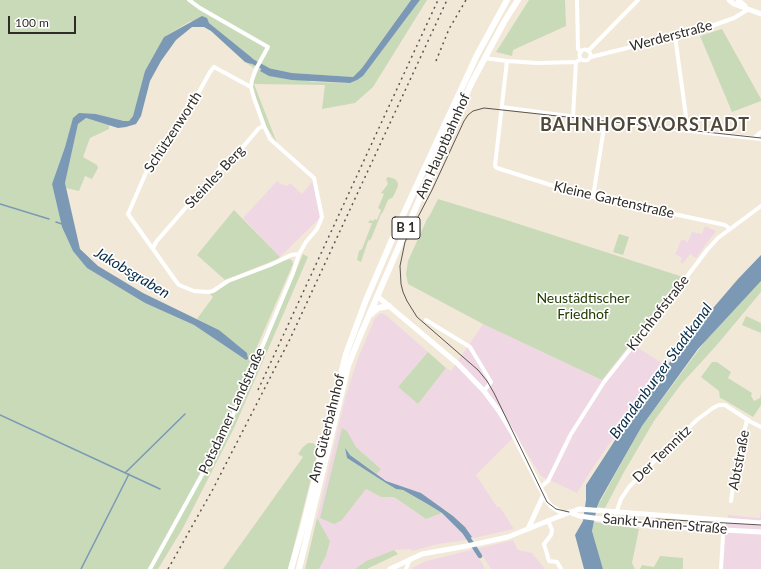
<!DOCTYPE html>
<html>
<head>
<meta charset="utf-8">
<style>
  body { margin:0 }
  #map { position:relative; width:761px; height:569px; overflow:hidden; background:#f2e8d8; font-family:Lato,sans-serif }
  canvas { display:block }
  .scale { position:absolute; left:8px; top:16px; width:68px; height:18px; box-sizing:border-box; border:2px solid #2f2b26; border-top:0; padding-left:5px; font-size:12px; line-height:14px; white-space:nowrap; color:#2f2b26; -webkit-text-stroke:3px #fff; paint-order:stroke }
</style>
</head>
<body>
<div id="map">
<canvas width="761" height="569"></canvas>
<div class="scale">100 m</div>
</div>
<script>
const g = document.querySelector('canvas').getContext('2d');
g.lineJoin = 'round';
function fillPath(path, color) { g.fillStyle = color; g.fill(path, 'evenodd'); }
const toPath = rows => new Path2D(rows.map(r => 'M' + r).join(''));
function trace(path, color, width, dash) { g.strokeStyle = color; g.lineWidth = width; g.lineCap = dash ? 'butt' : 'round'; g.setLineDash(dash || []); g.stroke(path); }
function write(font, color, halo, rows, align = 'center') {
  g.font = font + ' Lato,sans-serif'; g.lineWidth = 3.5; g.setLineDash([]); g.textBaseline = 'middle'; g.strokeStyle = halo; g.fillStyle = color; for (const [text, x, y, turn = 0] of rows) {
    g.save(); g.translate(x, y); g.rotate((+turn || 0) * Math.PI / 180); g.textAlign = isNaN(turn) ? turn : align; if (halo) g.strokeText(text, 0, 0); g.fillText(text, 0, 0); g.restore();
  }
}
const commercial = toPath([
  [277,181,281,184,287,186,290,183,302,194,313,181,320,218,280,257,243,218],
  [705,226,716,231,696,258,690,254,683,264,680,262,682,258,675,254,679,247,678,246,682,239,688,242,692,232,702,234],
  [381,313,386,315,428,352,398,387,418,404,446,368,451,371,483,324,602,380,631,343,666,366,640,400,592,469,577,493,541,476,516,435,476,475,497,507,500,507,514,529,460,541,438,544,412,551,410,549,394,550,366,561,355,569,319,569,326,556,330,541,317,518,345,399,358,358,375,318],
  [347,431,356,447,381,469,377,474,386,481,421,493,440,507,446,510,465,527,472,537,468,539,442,513,426,519,394,497,381,497,366,489,342,520],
  [761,509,761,569,721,569,724,520,728,518,728,515,760,518],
  [513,540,518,550,532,553,545,569,491,569,479,550,476,552,485,569,413,569,412,568,426,561]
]);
const green = toPath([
  [0,0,411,0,362,68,353,77,292,73,263,67,312,82,350,83,363,76,420,0,427,0,373,87,355,103,322,109,325,85,254,84,277,143,267,128,253,90,253,81,261,62,257,61,254,68,245,62,251,64,253,60,251,57,209,23,200,19,189,22,164,37,133,116,129,121,124,121,96,114,72,123,65,147,52,184,62,227,87,268,145,303,194,325,246,360,219,330,197,319,213,297,210,294,230,282,270,267,289,259,292,260,293,264,253,356,259,359,303,254,308,257,234,428,183,528,158,569,0,569],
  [529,0,565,0,566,26,513,50,512,56,496,52],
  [722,29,761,99,761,101,732,112,700,36],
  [86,118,109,125,109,129,90,138,83,157,97,165,98,168,92,179,85,176,79,191,66,188,65,183,78,124],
  [388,177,395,179,398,183,398,186,393,197,388,200,383,212,381,214,371,239,368,241,361,262,357,260,359,251,362,249,372,223,368,223,370,220,373,221,375,219,377,220,381,210,378,208,384,194,381,193,388,184,386,179],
  [438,199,497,217,683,277,602,380,483,324,408,284,406,274,408,261,427,219,430,215],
  [234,210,280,257,278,259,225,280,197,255],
  [619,234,629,237,623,255,613,252],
  [761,281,761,292,716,346,682,383,654,421,624,472,605,508,597,507,642,426,706,340],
  [746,316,761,323,761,333,742,325],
  [428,352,446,368,418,404,398,387],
  [712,362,717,362,731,372,728,378,752,393,751,396,754,401,760,398,761,394,761,405,753,417,721,398,720,399,719,391,701,377],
  [342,428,347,431,356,447,381,469,377,474,350,455,345,449,347,458,396,489,403,490,442,513,426,519,394,497,381,497,366,489,342,520,334,524,320,518],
  [308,443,313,443,317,447,318,451,288,569,223,569,303,457,298,454,303,447],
  [317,518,330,541,326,556,319,569,305,569],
  [594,522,639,529,632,563,635,569,603,569,592,531],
  [394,550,398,554,367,569,355,569,366,561],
  [660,556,683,558,683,569,640,569,642,565,654,567]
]);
const water = toPath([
  [411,0,420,0,363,76,357,80,350,83,292,80,269,76,260,71,263,67,292,73,353,77,362,68],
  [202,16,207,18,209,23,251,57,254,60,251,64,245,62,211,31,204,27,192,27,176,40,161,61,150,81,141,116,136,124,126,127,118,128,86,118,78,124,65,183,80,249,98,266,143,293,219,330,247,353,248,359,246,360,194,325,145,303,87,268,73,251,62,227,52,184,65,147,73,118,79,113,96,114,124,121,129,121,133,116,145,71,164,37],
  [761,255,761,281,698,349,642,426,600,500,597,507,592,531,603,569,584,569,575,535,583,521,586,500,586,485,621,431,642,402,640,400,702,321,738,279],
  [345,448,350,455,386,481,421,493,453,516,465,527,472,537,468,539,442,513,429,505,403,490,396,489,386,483,347,458]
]);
const stream = toPath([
  [0,204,49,219],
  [56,222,62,224],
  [0,415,160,489],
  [125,473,185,414],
  [81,569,129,474]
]);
const canal = toPath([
  [248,59,268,70],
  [465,533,480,556]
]);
const minor = toPath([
  [577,0,578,49,581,52],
  [675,36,688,131],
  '579.5 55a5.5 5.5 0 1 1 11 0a5.5 5.5 0 1 1-11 0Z',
  [588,51,638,0],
  [591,57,703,29,734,18,749,9],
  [484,58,507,61,537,63,576,62],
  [507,61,495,166,497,168,576,193,725,225,730,229],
  [251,87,214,67,210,72,179,128,148,168,128,214,175,280,179,285,194,291,208,292,213,291,228,281,270,265,291,255,299,254],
  [502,107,605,121,761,139],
  [573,117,576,62,581,59],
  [754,138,761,132],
  [593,197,605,121],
  [153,248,156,242,220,168,231,161,259,128,264,126],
  [426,320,470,347,491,382,484,391],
  [571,434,604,382,670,299,707,250,718,238,761,206],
  [541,487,548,481,570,436],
  [731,501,737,459,747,420],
  [616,513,621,499,629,487,670,445,698,419,713,408,719,405,725,405,751,422,761,427],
  [548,520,552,530,551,535,544,544,549,561,557,562,561,569],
  [150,569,226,431,260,352,293,273,299,254,306,242,317,229,322,217,314,178,270,139,264,126,254,98,251,87,252,80,256,69,268,47,200,8,189,0],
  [406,569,410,559],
  [721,569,724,520]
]);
const tertiary = toPath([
  [729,0,734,4,761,14],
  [738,0,745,6],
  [377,296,458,364,484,391,499,411,513,434,547,501,551,506,564,514],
  [569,512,579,516,653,526,761,532],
  [528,529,544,494],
  [390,569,422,554,467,546,508,537,555,518,579,509,761,523]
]);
const primary = toPath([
  [370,315,378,308,389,306],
  [291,569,303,527,346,354,366,300,397,228,477,55,507,0],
  [299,569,348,366,360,336,436,161,472,82,504,22,518,0]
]);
const tram = toPath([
  [569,512,556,509,547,502,494,393,487,381,478,370,417,317,407,301,403,292,401,284,400,266,405,242,432,190,464,121,468,115,473,111,484,108,761,138],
  [656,519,761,525]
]);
const rail = toPath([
  [436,61,449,29,466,0],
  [258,390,438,0],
  [168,569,213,489,290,339,447,0]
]);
const shields = [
  [406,228,28]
];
const shieldNames = [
  ["B 1",406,228]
];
const streetNames = [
  ["Werderstraße",671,36,-15],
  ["Schützenworth",173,132,-57],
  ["Am Hauptbahnhof",443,146,-66],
  ["Steinles Berg",215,177,-47],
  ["Kleine Gartenstraße",614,200,13],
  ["Kirchhofstraße",658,313,-52],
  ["Potsdamer Landstraße",232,411,-65],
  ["Am Güterbahnhof",327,428,-76],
  ["Der Temnitz",662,454,-44],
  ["Abtstraße",739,460,-79],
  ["Sankt-Annen-Straße",665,524,5]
];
const parkNames = [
  ["Neustädtischer",583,298],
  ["Friedhof",583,314]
];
const waterNames = [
  ["Jakobsgraben",132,273,31],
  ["Brandenburger Stadtkanal",661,371,-54]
];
const districtNames = [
  ["BAHNHOFSVORSTADT",645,125]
];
fillPath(commercial, '#efd8e4');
fillPath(green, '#c9dab9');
fillPath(water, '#7b99b4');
trace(stream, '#7b99b4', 1.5);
trace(canal, '#7b99b4', 4.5);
trace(minor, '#fff', 4);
trace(tertiary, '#fff', 5);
trace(primary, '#fff', 6);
trace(tram, '#5a554d', 1);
trace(rail, '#5a554d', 1.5, [2, 4]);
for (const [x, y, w] of shields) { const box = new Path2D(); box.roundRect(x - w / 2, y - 11, w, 22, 3); g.fillStyle = '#fff'; g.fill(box); trace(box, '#2f2b26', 1); }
write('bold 13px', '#2f2b26', null, shieldNames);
write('14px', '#2f2b26', '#fff', streetNames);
write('14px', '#233a03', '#fff', parkNames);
write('italic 15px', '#062c49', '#fff', waterNames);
g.letterSpacing = '1px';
write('bold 18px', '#4f473a', '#fff', districtNames);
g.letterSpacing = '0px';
</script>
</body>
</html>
